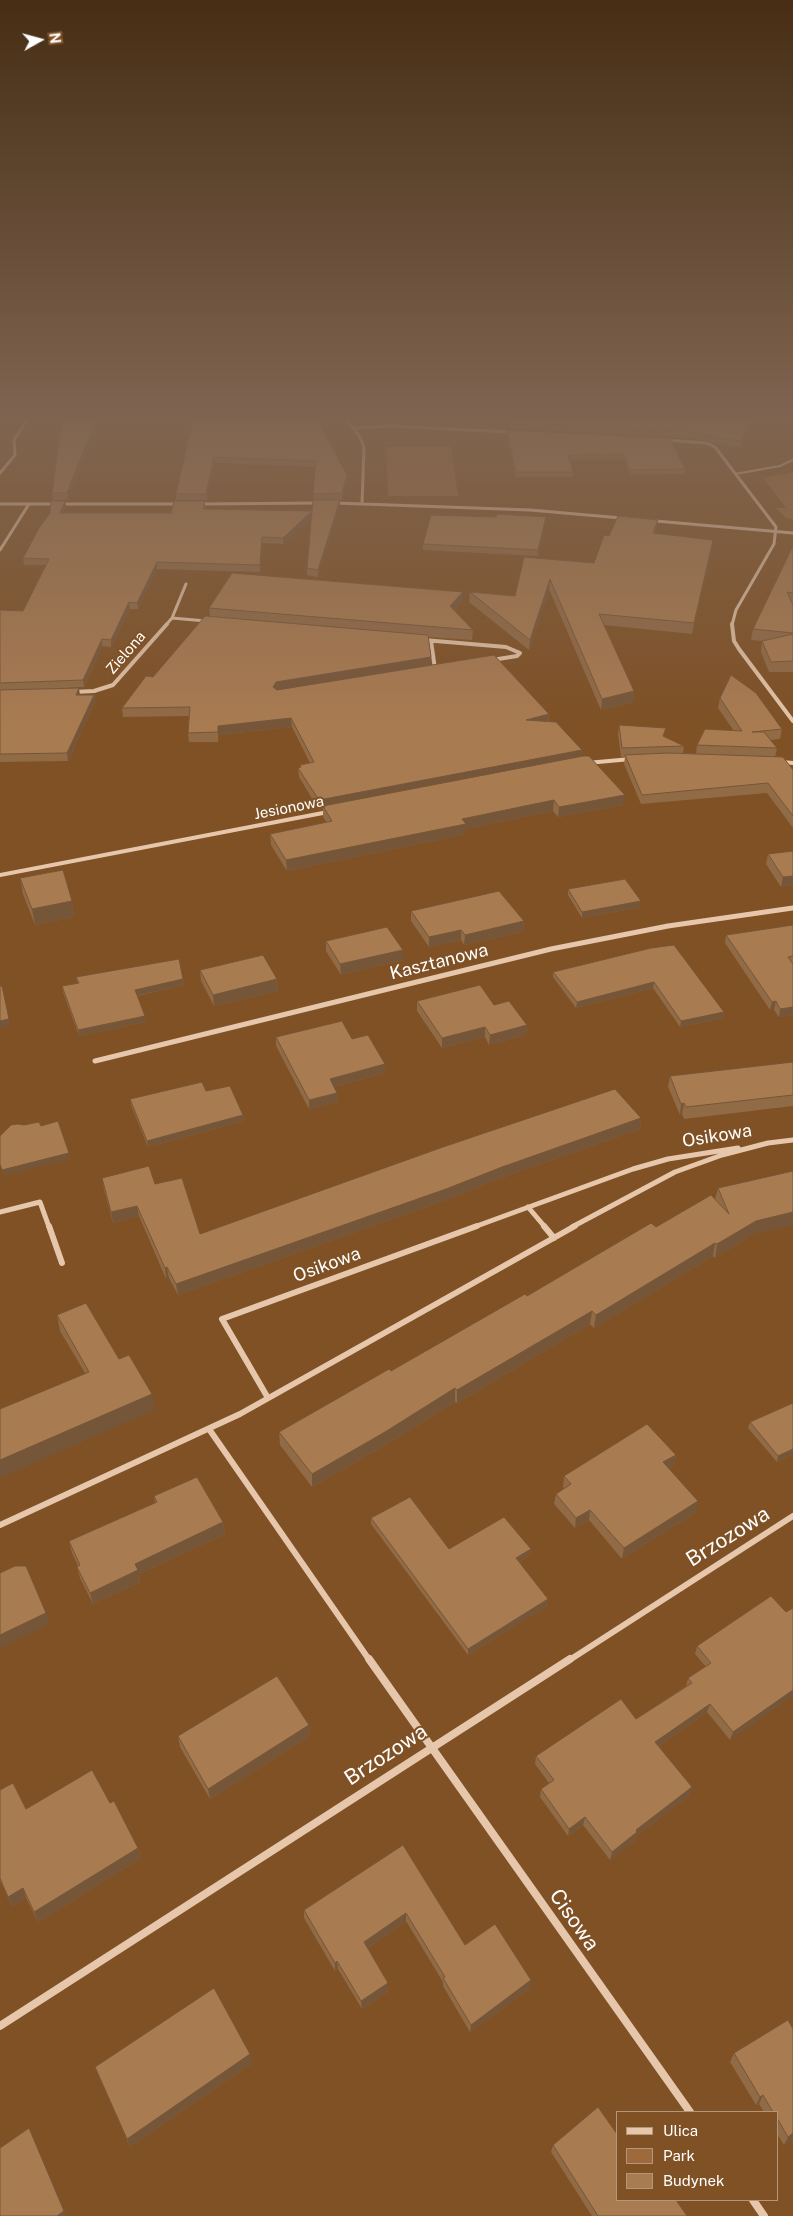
<!DOCTYPE html>
<html>
<head>
<meta charset="utf-8">
<style>
  body { margin:0 }
  #map { position:relative; width:793px; height:2216px; overflow:hidden; background:#7f5125; font-family:"Public Sans",sans-serif }
  canvas { display:block }
  .legend { position:absolute; left:616px; top:2111px; width:162px; height:90px; box-sizing:border-box; background:#7f5125; border:1px solid #b2977c; margin:0; padding:6px 9px; list-style:none; font-size:15px; color:#fff }
  .legend li { display:flex; align-items:center; gap:10px; height:25px }
  .legend b { width:25px; border:1px solid #b2977c }
  .north { position:absolute; left:15px; top:15px; width:50px; height:50px; -webkit-text-stroke:4px #7f5125; paint-order:stroke; rotate:83deg; font-size:14px; font-weight:700; line-height:20px; text-align:center; color:#fff }
  .north::after { content:''; display:block; margin:auto; width:18px; height:22px; background:#fff; clip-path:polygon(50% 0,100% 100%,50% 72%,0 100%) }
</style>
</head>
<body>
<div id="map">
<canvas width="793" height="2216"></canvas>
<ul class="legend">
<li><b style="height:6px;background:#e6c7ab"></b>Ulica</li>
<li><b style="height:14px;background:#9e6a3c"></b>Park</li>
<li><b style="height:14px;background:#a97b51"></b>Budynek</li>
</ul>
<div class="north">N</div>
</div>
<script>
const g = document.querySelector('canvas').getContext('2d');
g.lineJoin = 'round';
function fillPath(path, color) { g.fillStyle = color; g.fill(path, 'evenodd'); }
const toPath = rows => new Path2D(rows.map(r => 'M' + r).join(''));
function trace(path, color, width, dash) { g.strokeStyle = color; g.lineWidth = width; g.lineCap = dash ? 'butt' : 'round'; g.setLineDash(dash || []); g.stroke(path); }
function write(font, color, halo, rows, align = 'center') {
  g.font = font + ' "Public Sans",sans-serif'; g.lineWidth = 4; g.setLineDash([]); g.textBaseline = 'middle'; g.strokeStyle = halo; g.fillStyle = color; for (const [text, x, y, turn = 0] of rows) {
    g.save(); g.translate(x, y); g.rotate((+turn || 0) * Math.PI / 180); g.textAlign = isNaN(turn) ? turn : align; if (halo) g.strokeText(text, 0, 0); g.fillText(text, 0, 0); g.restore();
  }
}
const green = toPath([
  [451,446,458,496,388,496,386,447],
  [793,472,793,519,786,518,776,508,786,508,763,478]
]);
const service = toPath([
  [735,474,780,466,793,460]
]);
const minorFar4 = toPath([
  [346,419,360,437,364,447,362,504],
  [353,428,392,426,512,432],
  [665,440,706,443,715,447,776,527,774,544,736,610,732,625],
  [0,473,15,455,14,440,28,419],
  [335,503,530,510,793,533],
  [0,504,179,504],
  [200,504,319,503],
  [0,550,29,504],
  [172,618,206,621],
  [166,625,172,618,186,584]
]);
const minorFar3 = toPath([
  [732,624,734,641,739,649,793,721],
  [424,640,506,647,520,653,517,656,492,660],
  [431,641,435,669],
  [73,692,94,691,113,685,167,624],
  [782,762,793,763],
  [587,763,631,759],
  [0,875,328,812]
]);
const minorFar2 = toPath([
  [95,1061,551,949,668,926,793,908],
  [528,1207,545,1227],
  [0,1212,40,1202,49,1227],
  [474,1227,633,1169,668,1159,738,1148],
  [572,1227,675,1172,722,1155,768,1143,793,1140]
]);
const minorFar1 = toPath([
  [49,1226,62,1263],
  [544,1226,554,1238],
  [268,1398,222,1319,477,1226],
  [209,1429,370,1661],
  [0,1525,240,1414,575,1226],
  [568,1661,793,1516]
]);
const minor = toPath([
  [369,1659,690,2112],
  [0,2026,570,1659],
  [753,2200,764,2216]
]);
const wall = toPath([
  [62,419,113,419,112,422,99,422,68,500,53,500,52,493],
  [193,419,317,419,348,482,342,500,313,500,315,467,215,463,207,500,176,500,176,494],
  [511,419,753,419,741,447,716,444,694,438,509,428,509,422],
  [507,430,670,438,685,469,685,474,630,475,624,459,570,460,573,472,573,477,516,477,507,435],
  [340,500,340,506,318,577,307,575,307,568,311,518,283,544,262,543,260,572,157,569,138,609,130,609,111,647,102,646,84,687,46,689,80,695,94,695,95,702,68,761,0,762,0,610,23,611,46,565,24,565,23,558,65,501,66,507,63,513,171,513,205,501,205,509,312,511],
  [658,520,656,533,712,550,692,634,604,625,634,691,633,702,601,710,549,589,529,650,469,602,470,592,515,596,524,557,594,563,609,536],
  [546,523,538,556,423,550,423,544],
  [793,546,793,604,792,604,793,605,793,672,769,672,761,652,762,641,751,640,753,629],
  [463,592,463,601,454,611,473,630,472,640,428,637,431,657,431,665,549,714,549,721,582,750,581,757,623,805,558,817,553,811,466,829,466,834,287,871,271,845,270,834,327,823,323,817,323,809,319,810,299,777,298,768,300,768,300,765,310,763,292,727,219,735,218,742,189,742,188,733,189,716,123,717,122,708,153,677,210,616,209,608],
  [720,698,782,729,780,739,770,740,777,748,775,757,793,770,793,828,767,793,641,804,624,764,625,757,621,757,618,734,619,725,665,737,684,746,683,753,696,754,697,745,734,731,718,708],
  [793,851,793,885,781,887,766,864,768,854],
  [20,878,72,901,74,917,35,925,23,894],
  [568,889,641,901,641,907,582,918,568,895],
  [411,911,524,921,523,932,464,945,461,940,429,947,411,921],
  [793,925,793,1015,779,1017,774,1010,770,1010,725,943,726,935],
  [326,941,403,950,403,960,341,975,326,951],
  [651,948,724,1012,723,1018,680,1027,653,988,576,1008,553,977,553,972],
  [200,970,277,979,278,991,214,1006,201,981],
  [76,977,183,979,184,985,137,996,145,1016,146,1022,79,1036,63,992,62,986,78,984],
  [417,1001,494,1005,527,1025,526,1035,489,1045,485,1037,442,1048,417,1011],
  [276,1037,352,1039,385,1073,334,1087,337,1093,338,1102,309,1109,276,1046],
  [793,1062,793,1106,684,1119,682,1114,680,1115,668,1087,670,1076],
  [206,1091,243,1115,244,1121,148,1147,131,1105,130,1099],
  [641,1118,640,1129,501,1178,446,1200,178,1295,169,1278,166,1279,139,1216,113,1223,104,1189,102,1178,155,1184,200,1234],
  [718,1188,753,1234,715,1258,713,1256,594,1328,590,1324,457,1403,455,1402,385,1445,312,1487,280,1445,279,1432,527,1296,656,1227,715,1199],
  [57,1315,119,1359,155,1410,85,1373,60,1331],
  [793,1403,793,1454,777,1462,748,1428,750,1422],
  [676,1455,674,1465,669,1468,696,1512,622,1559,589,1520,575,1528,554,1504,556,1494,564,1488,563,1487,564,1476],
  [154,1496,223,1522,225,1534,139,1574,140,1582,93,1604,80,1578,77,1567,78,1566,72,1553,69,1541,155,1503],
  [371,1518,449,1549,531,1549,530,1555,519,1562,548,1599,548,1605,468,1655,371,1524],
  [786,1612,730,1740,707,1712,659,1746,690,1795,636,1836,635,1840,610,1860,583,1825,568,1836,540,1797,541,1789,549,1783,535,1764,536,1756,636,1719,686,1686,688,1678,706,1667,695,1654,697,1646],
  [309,1725,310,1736,210,1799,180,1747,178,1736],
  [0,1790,26,1809,110,1803,138,1848,141,1858,38,1922,26,1898,12,1907,0,1880],
  [403,1845,465,1945,530,1988,470,2032,443,1986,443,1982,406,1921,368,1948,388,1983,388,1991,362,2009,338,1969,335,1971,304,1918,304,1910],
  [788,2020,793,2029,793,2139,784,2145,777,2134,777,2112,764,2112,759,2104,756,2105,730,2062,734,2053],
  [252,2063,130,2147,95,2067],
  [553,2145,617,2200,687,2216,592,2216,551,2152]
]);
const shadedWall = toPath([
  [96,419,98,419,99,422,68,500,67,493],
  [752,419,753,419,741,447,741,441],
  [214,457,215,463,207,500,206,494],
  [347,475,348,482,342,500,342,493],
  [340,500,340,506,318,577,318,570],
  [65,501,66,507,61,519,60,513],
  [312,511,312,518,283,544,283,538],
  [546,517,546,523,538,556,538,550],
  [658,520,657,530,652,543,653,533],
  [262,537,262,543,260,572,260,565],
  [713,540,712,550,692,634,694,623],
  [157,562,157,569,138,609,137,603],
  [550,579,549,589,529,650,530,640],
  [463,592,463,601,450,616,450,606],
  [129,602,130,609,111,647,111,640],
  [102,639,102,646,84,687,83,680],
  [431,657,431,666,276,691,273,687,276,682],
  [79,688,80,695,76,695],
  [634,691,633,702,601,710,602,699],
  [94,695,95,702,68,761,67,753],
  [549,714,548,724,526,720],
  [291,718,292,727,219,735,218,742,218,726],
  [582,750,581,759,323,806,323,809,319,810,319,800],
  [625,795,623,805,558,817,559,807],
  [554,800,553,811,466,829,466,834,287,871,286,860,462,819],
  [793,876,793,885,781,887,783,877],
  [72,901,74,917,35,925,32,909],
  [641,901,641,907,582,918,582,912],
  [524,921,523,932,464,945,465,935],
  [461,930,461,940,429,947,429,937],
  [403,950,403,960,341,975,340,964],
  [183,979,184,985,135,996,135,990],
  [277,979,278,991,214,1006,213,995],
  [654,982,653,988,576,1008,577,1002],
  [4,993,10,1026,0,1028,0,1021],
  [776,1001,774,1010,770,1010,772,1002],
  [793,1007,793,1015,779,1017,780,1009],
  [724,1012,723,1018,680,1027,681,1021],
  [145,1016,146,1022,79,1036,78,1030],
  [527,1025,526,1035,489,1045,490,1035],
  [485,1027,485,1037,442,1048,442,1038],
  [385,1064,385,1073,330,1088,330,1079],
  [337,1093,338,1102,309,1109,309,1100],
  [684,1103,682,1114,680,1115,681,1104],
  [243,1115,244,1121,148,1147,147,1141],
  [641,1118,640,1129,501,1178,446,1200,178,1295,176,1284,502,1167],
  [69,1153,70,1159,3,1176,2,1170],
  [137,1206,139,1216,113,1223,111,1212],
  [793,1212,793,1225,753,1234,715,1258,717,1244,756,1221],
  [715,1243,713,1256,594,1328,596,1315],
  [167,1267,169,1278,166,1279,165,1268],
  [592,1311,590,1324,457,1403,457,1390],
  [455,1388,455,1402,385,1445,312,1487,312,1474],
  [152,1394,155,1410,0,1478,0,1460],
  [793,1449,793,1454,777,1462,778,1456],
  [676,1455,674,1465,661,1473,663,1462],
  [698,1501,696,1512,622,1559,624,1548],
  [590,1510,589,1520,575,1528,576,1518],
  [223,1522,225,1534,139,1574,140,1582,93,1604,90,1593,135,1564],
  [531,1549,530,1555,515,1564,516,1558],
  [548,1599,548,1605,468,1655,468,1649],
  [46,1613,50,1624,0,1648,0,1635],
  [793,1690,793,1696,730,1740,733,1732],
  [710,1704,707,1712,653,1750,655,1742],
  [309,1725,310,1736,210,1799,208,1789],
  [692,1787,690,1795,636,1836,635,1840,610,1860,612,1852,636,1830],
  [585,1817,583,1825,568,1836,569,1829],
  [138,1848,141,1858,38,1922,34,1912],
  [23,1888,26,1898,12,1907,8,1897],
  [406,1913,406,1921,365,1950,364,1942],
  [337,1961,338,1969,335,1971,335,1963],
  [531,1980,530,1988,470,2032,471,2025],
  [388,1983,388,1991,362,2009,361,2001],
  [250,2054,252,2063,130,2147,127,2139],
  [763,2095,759,2104,756,2105,760,2097],
  [29,2128,33,2136,67,2216,57,2216],
  [793,2133,793,2139,784,2145,788,2137]
]);
const building = toPath([
  [62,419,96,419,67,493,52,493,62,419],
  [193,419,317,419,347,475,342,493,313,494,316,461,214,457,206,494,176,494,193,419],
  [511,419,752,419,741,441,717,438,695,432,509,422,511,419],
  [507,430,670,438,685,469,630,470,624,454,568,455,573,472,516,472,507,430],
  [313,500,340,500,318,570,307,568,312,511,283,538,262,537,260,565,157,562,137,603,129,602,111,640,102,639,83,680,0,683,0,610,23,611,49,559,23,558,39,528,50,513,51,501,65,501,60,513,171,513,174,501,205,501,203,509,312,511,313,500],
  [497,514,546,517,538,550,423,544,431,515,496,517,497,514],
  [618,516,658,520,653,533,713,540,694,623,599,614,634,691,602,699,550,579,530,640,470,592,515,596,524,557,594,563,604,535,609,536,618,516],
  [793,546,793,593,787,592,793,605,793,633,753,629,793,546],
  [232,573,463,592,450,606,473,630,209,608,232,573],
  [205,616,428,635,431,657,276,682,273,687,277,690,494,655,549,714,526,720,556,722,582,750,319,800,298,768,301,767,300,765,314,762,291,718,218,726,218,732,188,733,190,707,122,708,146,676,153,677,205,616],
  [793,634,793,661,771,662,762,641,793,634],
  [731,675,756,693,782,729,752,732,764,732,777,748,697,745,705,729,742,731,720,698,731,675],
  [79,688,76,695,94,695,67,753,0,754,0,690,79,688],
  [619,725,666,728,663,736,684,746,622,748,619,725],
  [668,753,783,757,793,770,793,816,768,783,642,795,625,755,668,753],
  [583,756,589,756,625,795,559,807,554,800,462,819,466,824,286,860,270,834,332,821,323,806,583,756],
  [793,851,793,876,783,877,768,854,793,851],
  [63,870,72,901,32,909,20,878,63,870],
  [625,879,641,901,582,912,568,889,625,879],
  [499,891,524,921,465,935,461,930,429,937,411,911,499,891],
  [793,925,793,956,788,957,793,964,793,1007,780,1009,776,1001,772,1002,726,935,793,925],
  [387,927,403,950,340,964,326,941,387,927],
  [674,945,724,1012,681,1021,654,982,577,1002,553,972,651,948,674,945],
  [263,955,277,979,213,995,200,970,263,955],
  [179,959,183,979,135,990,145,1016,78,1030,62,986,79,983,76,977,179,959],
  [480,985,494,1005,509,1001,527,1025,490,1035,485,1027,442,1038,417,1001,480,985],
  [0,986,2,986,9,1019,0,1021,0,986],
  [342,1021,352,1039,368,1035,385,1064,330,1079,337,1093,309,1100,276,1037,342,1021],
  [793,1062,793,1095,686,1107,684,1103,681,1104,670,1076,793,1062],
  [202,1082,206,1091,230,1086,243,1115,147,1141,130,1099,202,1082],
  [615,1089,641,1118,502,1167,446,1189,176,1284,167,1267,165,1268,137,1206,111,1212,102,1178,149,1166,155,1184,182,1178,200,1234,443,1147,615,1089],
  [58,1121,69,1153,2,1170,0,1164,0,1136,11,1125,18,1124,24,1125,39,1122,41,1126,58,1121],
  [793,1171,793,1212,756,1221,717,1244,715,1243,596,1315,592,1311,457,1390,455,1388,385,1432,312,1474,279,1432,389,1369,391,1371,525,1294,527,1296,651,1223,656,1227,711,1195,729,1214,718,1188,793,1171],
  [86,1303,119,1359,129,1355,152,1394,0,1460,0,1409,89,1372,57,1315,86,1303],
  [793,1403,793,1449,778,1456,750,1422,793,1403],
  [647,1424,676,1455,663,1462,698,1501,624,1548,590,1510,576,1518,556,1494,571,1484,564,1476,647,1424],
  [197,1477,223,1522,135,1564,138,1570,90,1593,77,1567,80,1565,69,1541,157,1502,154,1496,197,1477],
  [410,1497,449,1549,504,1517,531,1549,516,1558,548,1599,468,1649,371,1518,410,1497],
  [15,1566,26,1566,46,1613,0,1635,0,1573,15,1566],
  [771,1596,786,1612,793,1608,793,1690,733,1732,710,1704,655,1742,692,1787,636,1830,637,1832,612,1852,585,1817,569,1829,541,1789,554,1780,536,1756,621,1699,636,1719,692,1683,688,1678,711,1663,697,1646,771,1596],
  [277,1676,309,1725,208,1789,178,1736,277,1676],
  [92,1770,110,1803,114,1801,138,1848,34,1912,23,1888,8,1897,0,1878,0,1790,13,1783,26,1809,92,1770],
  [403,1845,465,1945,495,1924,531,1980,471,2025,443,1978,445,1977,406,1913,364,1942,388,1983,361,2001,337,1961,335,1963,304,1910,403,1845],
  [214,1988,250,2054,127,2139,95,2067,214,1988],
  [788,2020,793,2029,793,2133,788,2137,777,2118,777,2112,773,2112,763,2095,760,2097,734,2053,788,2020],
  [598,2107,617,2134,617,2200,676,2200,687,2216,598,2216,553,2145,598,2107],
  [29,2128,64,2211,57,2216,0,2216,0,2148,29,2128]
]);
const farStreetnames = [
  ["Zielona",126,653,-49],
  ["Jesionowa",289,808,-11]
];
const streetNames = [
  ["Kasztanowa",439,962,-14],
  ["Osikowa",717,1136,-9],
  ["Osikowa",327,1265,-20]
];
const nearStreetnames = [
  ["Brzozowa",728,1537,-32],
  ["Brzozowa",386,1755,-33],
  ["Cisowa",574,1920,55]
];
fillPath(green, '#9e6a3c');
trace(service, '#e6c7ab', 2);
trace(minorFar4, '#e6c7ab', 3);
trace(minorFar3, '#e6c7ab', 4);
trace(minorFar2, '#e6c7ab', 5);
trace(minorFar1, '#e6c7ab', 6);
trace(minor, '#e6c7ab', 8);
fillPath(wall, '#916a46');
fillPath(shadedWall, '#765639');
fillPath(building, '#a97b51');
trace(building, '#765639', 1);
const sky = g.createLinearGradient(0, 0, 0, 729);
sky.addColorStop(0, '#462d14');
sky.addColorStop(0.57, '#7f6551');
sky.addColorStop(1, '#7f655100');
g.fillStyle = sky;
g.fillRect(0, 0, 793, 729);
write('15px', '#fff', '#7f5125', farStreetnames);
write('18px', '#fff', '#7f5125', streetNames);
write('21px', '#fff', '#7f5125', nearStreetnames);
</script>
</body>
</html>
